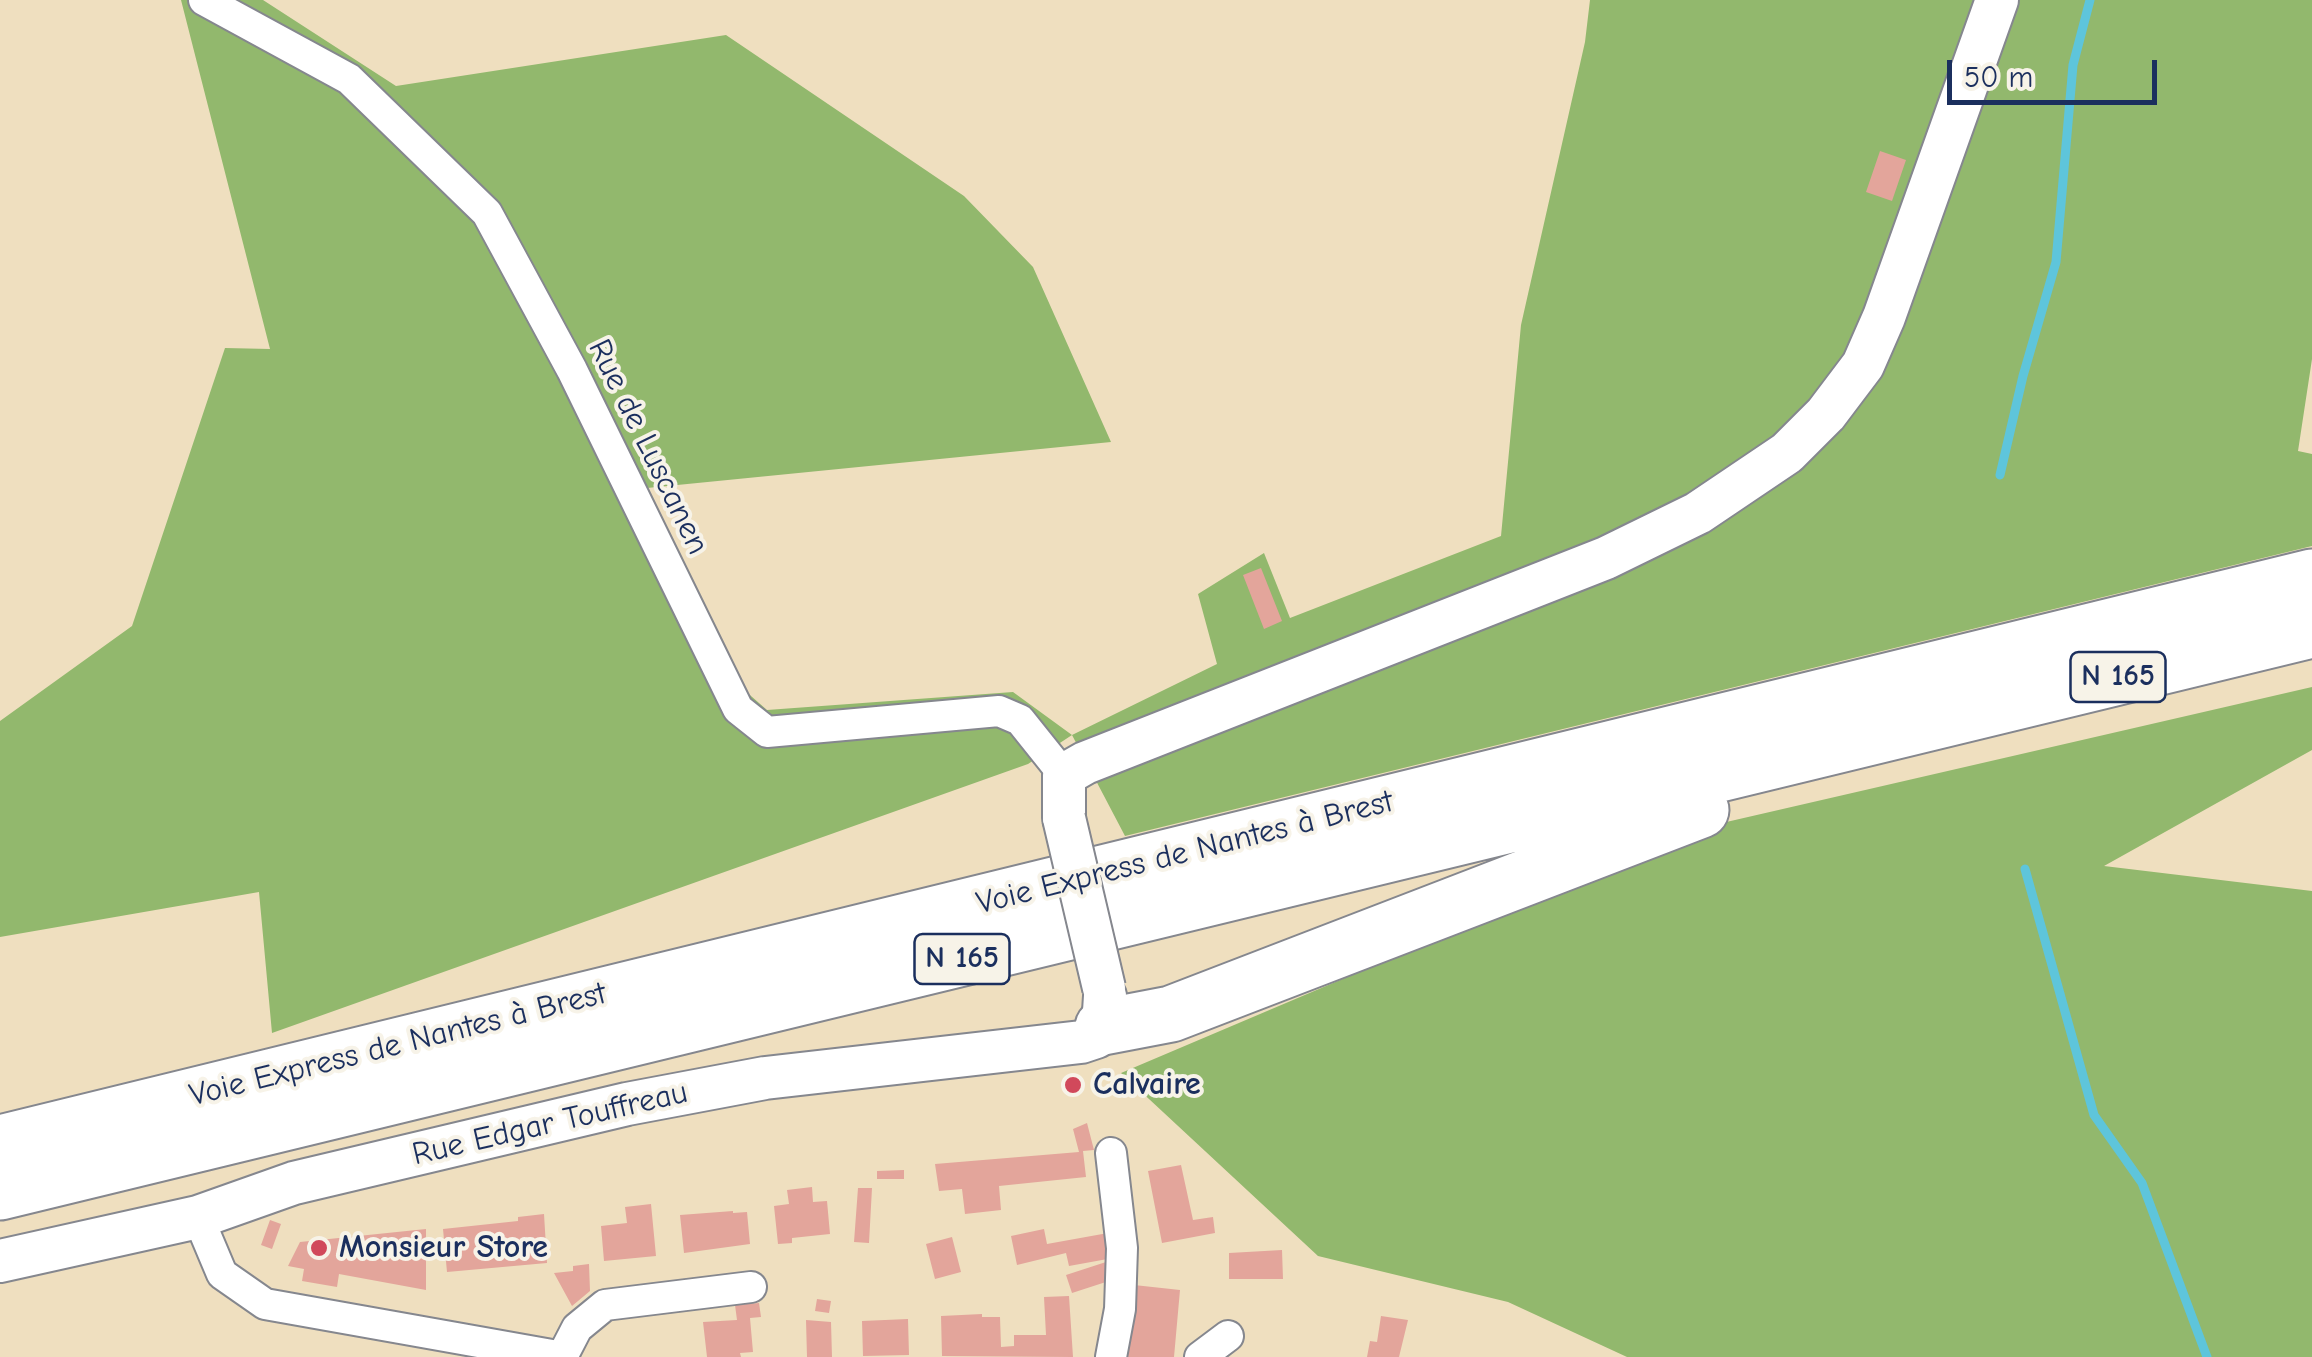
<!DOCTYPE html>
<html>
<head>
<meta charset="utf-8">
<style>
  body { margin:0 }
  #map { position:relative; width:2312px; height:1357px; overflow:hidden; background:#efdfbf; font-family:"Comic Neue",sans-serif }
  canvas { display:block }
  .scale { position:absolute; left:1947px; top:60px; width:210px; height:45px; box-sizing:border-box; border:5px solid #1b2f5e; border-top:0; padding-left:12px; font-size:30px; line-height:35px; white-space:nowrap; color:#1b2f5e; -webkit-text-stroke:8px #f7f3e8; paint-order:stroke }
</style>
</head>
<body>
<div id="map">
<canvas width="2312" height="1357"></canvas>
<div class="scale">50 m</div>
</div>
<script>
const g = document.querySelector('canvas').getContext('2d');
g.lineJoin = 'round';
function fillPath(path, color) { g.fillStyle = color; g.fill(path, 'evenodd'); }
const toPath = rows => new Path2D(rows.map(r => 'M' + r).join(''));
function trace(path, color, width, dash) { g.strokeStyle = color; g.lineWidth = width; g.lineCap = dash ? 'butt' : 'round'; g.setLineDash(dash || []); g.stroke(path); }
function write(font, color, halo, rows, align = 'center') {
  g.font = font + ' "Comic Neue",sans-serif'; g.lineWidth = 8; g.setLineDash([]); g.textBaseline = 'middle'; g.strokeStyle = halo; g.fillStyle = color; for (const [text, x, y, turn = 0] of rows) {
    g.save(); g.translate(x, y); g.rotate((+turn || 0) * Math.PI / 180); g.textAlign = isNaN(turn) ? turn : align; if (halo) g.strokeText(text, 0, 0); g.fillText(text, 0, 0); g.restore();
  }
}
const forest = toPath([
  [181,0,263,0,396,86,726,35,964,196,1033,267,1111,442,647,488,743,689,767,710,1013,692,1072,735,1217,664,1198,594,1264,553,1290,618,1501,536,1521,325,1585,42,1590,0,2312,0,2312,359,2298,451,2312,454,2312,546,1125,836,1072,735,1028,764,272,1033,259,892,0,937,0,721,132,626,225,348,270,349],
  [2312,687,2312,750,2104,866,2312,891,2312,1357,1627,1357,1508,1302,1318,1256,1121,1073,1696,829]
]);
const stream = toPath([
  [2000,475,2023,376,2056,262,2073,65,2090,0],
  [2025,869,2094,1115,2142,1183,2207,1357]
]);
const building = toPath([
  [1880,151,1906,160,1892,201,1866,192],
  [1261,568,1282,621,1264,629,1243,575],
  [1087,1123,1094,1150,1083,1151,1086,1177,999,1186,1001,1210,965,1214,962,1189,939,1191,935,1164,1079,1152,1073,1129],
  [1181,1165,1193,1220,1213,1217,1215,1233,1162,1243,1148,1171],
  [904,1170,904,1179,877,1179,877,1171],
  [812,1187,813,1202,827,1201,830,1234,792,1238,792,1243,778,1244,774,1206,789,1204,787,1190],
  [858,1188,872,1188,869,1243,854,1242],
  [651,1204,656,1256,604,1261,601,1226,627,1223,625,1207],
  [733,1211,733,1213,747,1212,750,1244,684,1253,680,1215],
  [544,1214,547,1263,447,1272,443,1229,518,1221,518,1217],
  [270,1220,281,1224,272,1249,261,1245],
  [426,1229,426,1290,339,1274,337,1287,302,1281,304,1269,288,1266,300,1242],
  [1044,1229,1047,1244,1108,1233,1113,1258,1069,1266,1066,1253,1017,1265,1011,1236],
  [952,1237,961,1272,935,1279,926,1244],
  [1282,1250,1283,1279,1229,1279,1229,1253],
  [1106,1262,1112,1280,1072,1293,1066,1275],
  [589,1264,590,1291,572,1306,554,1273,573,1271,573,1266],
  [1134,1285,1180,1290,1174,1357,1127,1357],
  [1069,1296,1073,1357,942,1356,941,1316,982,1314,982,1317,1000,1317,1001,1347,1014,1346,1014,1335,1046,1335,1044,1297],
  [817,1299,831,1301,829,1313,815,1311],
  [759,1303,761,1317,750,1318,753,1352,740,1353,741,1357,707,1357,703,1322,737,1320,735,1305],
  [1381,1316,1408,1320,1399,1357,1367,1357,1370,1341,1377,1342],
  [908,1319,909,1355,863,1356,862,1321],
  [806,1320,831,1322,832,1357,807,1357]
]);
const street = toPath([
  [204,0,349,79,487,213,572,370,738,709,767,732,999,711,1020,720,1064,775],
  [198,1217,222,1274,265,1304,563,1357],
  [562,1357,577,1328,605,1305,751,1287],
  [1111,1357,1120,1309,1122,1248,1111,1153],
  [1200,1357,1228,1336]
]);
const secondary = toPath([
  [1064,818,1064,775,1085,763,1606,558,1698,513,1787,453,1826,414,1863,365,1884,317,1997,0],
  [0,1261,198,1217,294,1183,627,1104,765,1078,1081,1042,1096,1037,1103,1027,1105,996]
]);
const highway = toPath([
  [1103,1027,1171,1014,1701,810],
  [0,1143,2312,577],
  [0,1192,2312,630]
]);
const secondaryBridge = toPath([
  [1064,818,1104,988]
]);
const markers = [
  [1073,1085,10,"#d1495b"],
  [319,1248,10,"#d1495b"]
];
const shields = [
  [2118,677,95],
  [962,959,95]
];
const shieldNames = [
  ["N 165",2118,677],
  ["N 165",962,959]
];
const streetNames = [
  ["Rue de Luscanen",648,447,64],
  ["Voie Express de Nantes à Brest",1185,853,-14],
  ["Voie Express de Nantes à Brest",398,1045,-14],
  ["Rue Edgar Touffreau",550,1124,-13]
];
const poiNames = [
  ["Calvaire",1093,1085],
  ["Monsieur Store",339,1248]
];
fillPath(forest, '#92b86d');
trace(stream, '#5ec5db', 9);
fillPath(building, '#e3a59b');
trace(street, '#85878e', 34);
trace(secondary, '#85878e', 46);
trace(highway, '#85878e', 59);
trace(street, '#fff', 30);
trace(secondary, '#fff', 42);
trace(highway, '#fff', 55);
trace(secondaryBridge, '#85878e', 46, []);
trace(secondaryBridge, '#fff', 42);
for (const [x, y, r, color] of markers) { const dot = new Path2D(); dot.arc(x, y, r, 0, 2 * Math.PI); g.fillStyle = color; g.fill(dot); trace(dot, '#f7f3e8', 4); }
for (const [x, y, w] of shields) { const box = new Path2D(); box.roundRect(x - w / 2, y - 25, w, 50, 8); g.fillStyle = '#f7f3e8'; g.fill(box); trace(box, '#1b2f5e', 2.5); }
write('bold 30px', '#1b2f5e', null, shieldNames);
write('32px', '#1b2f5e', '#f7f3e8', streetNames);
write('bold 32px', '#1b2f5e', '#f7f3e8', poiNames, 'left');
</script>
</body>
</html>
